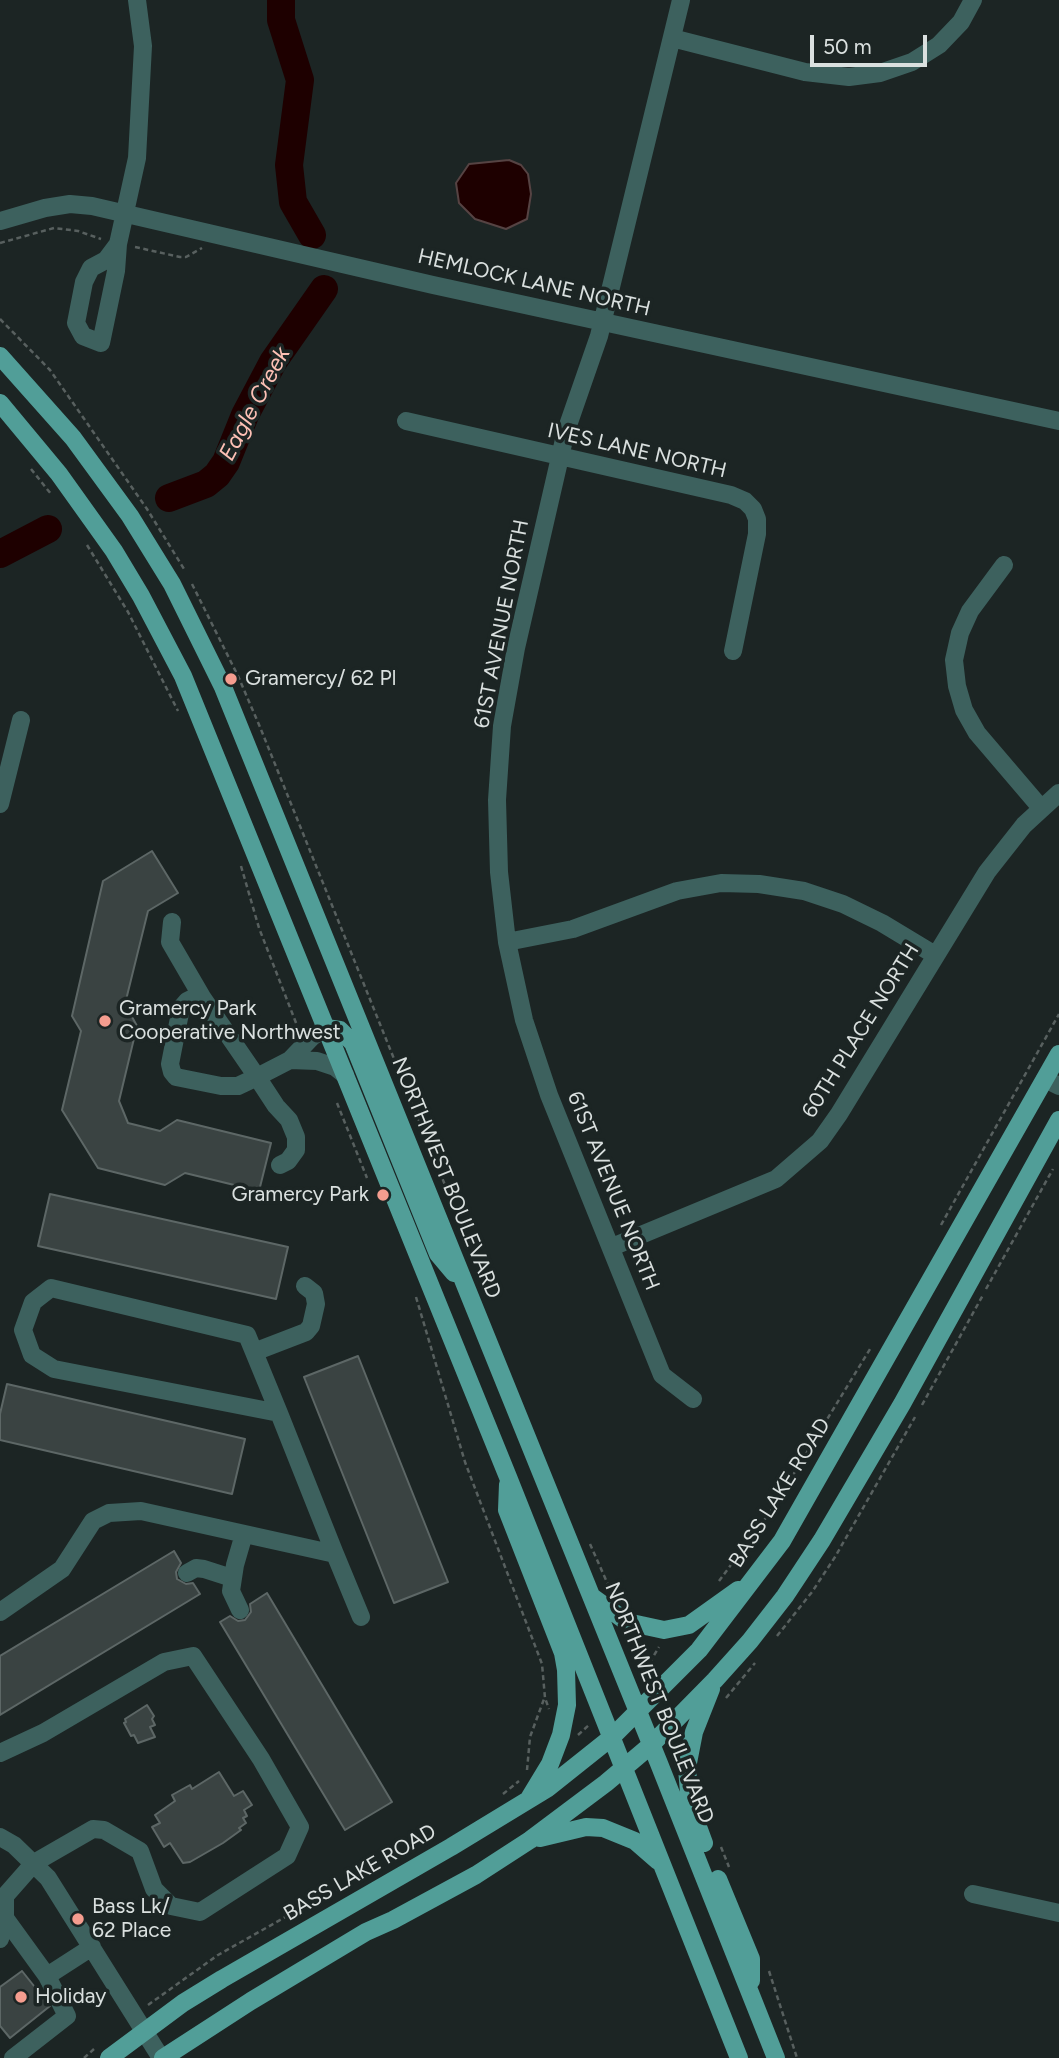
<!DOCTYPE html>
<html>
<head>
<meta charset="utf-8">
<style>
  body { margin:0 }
  #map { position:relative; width:1059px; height:2058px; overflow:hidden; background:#1c2524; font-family:Figtree,sans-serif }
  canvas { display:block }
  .scale { position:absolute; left:810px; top:35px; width:117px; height:32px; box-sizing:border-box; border:4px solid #dae0df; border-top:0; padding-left:9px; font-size:21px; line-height:24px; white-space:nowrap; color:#dae0df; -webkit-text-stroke:5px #1c2524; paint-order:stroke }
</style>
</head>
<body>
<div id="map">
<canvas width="1059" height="2058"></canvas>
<div class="scale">50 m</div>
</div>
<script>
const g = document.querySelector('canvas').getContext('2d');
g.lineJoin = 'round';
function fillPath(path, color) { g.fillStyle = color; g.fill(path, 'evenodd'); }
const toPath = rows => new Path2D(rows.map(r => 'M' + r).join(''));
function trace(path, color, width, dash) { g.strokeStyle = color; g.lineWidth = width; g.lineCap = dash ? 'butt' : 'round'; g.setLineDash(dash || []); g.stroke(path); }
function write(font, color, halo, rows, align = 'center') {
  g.font = font + ' Figtree,sans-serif'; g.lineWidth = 7; g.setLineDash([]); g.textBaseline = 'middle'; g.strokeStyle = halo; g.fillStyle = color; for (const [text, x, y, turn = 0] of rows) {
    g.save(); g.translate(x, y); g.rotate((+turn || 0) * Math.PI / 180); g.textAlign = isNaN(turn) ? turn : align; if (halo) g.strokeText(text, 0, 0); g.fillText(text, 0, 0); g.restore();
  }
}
const water = toPath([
  [509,160,521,165,528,174,531,194,527,219,506,229,475,219,459,203,456,183,469,164,509,160]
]);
const river = toPath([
  [281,0,281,20,300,80,289,165,293,202,312,235],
  [169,498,206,484,217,475,226,462,245,415,273,362,324,289],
  [0,554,48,529]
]);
const building = toPath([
  [152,851,178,893,148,911,125,1004,137,1026,119,1101,128,1123,160,1131,177,1120,271,1143,259,1191,185,1173,165,1185,98,1168,62,1110,81,1031,72,1016,103,881,152,851],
  [50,1194,288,1247,276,1299,38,1246,50,1194],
  [358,1356,448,1582,394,1603,304,1377,358,1356],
  [7,1384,245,1439,232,1494,0,1440,0,1414,7,1384],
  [174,1551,181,1563,176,1572,177,1579,186,1584,193,1583,200,1594,0,1715,0,1656,174,1551],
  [267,1593,392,1802,345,1830,220,1622,230,1616,238,1621,245,1620,251,1612,250,1604,267,1593],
  [147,1705,154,1716,152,1719,155,1725,150,1727,155,1737,138,1743,134,1735,131,1736,124,1723,126,1722,125,1719,147,1705],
  [219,1772,234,1796,243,1791,252,1805,244,1810,247,1816,243,1818,246,1823,239,1828,241,1830,223,1843,190,1862,183,1863,170,1843,164,1847,152,1827,160,1823,155,1815,175,1801,172,1795,190,1785,192,1789,219,1772],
  [22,1971,50,2006,10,2038,0,2026,0,1987,22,1971]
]);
const path = toPath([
  [0,243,54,228,78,231,101,239],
  [135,247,180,257,186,257,202,248],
  [0,319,50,370,147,509,184,569],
  [31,469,51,494],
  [87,545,128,612,178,711],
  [192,584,238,676,260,727,489,1294],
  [241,866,259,928,298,1028],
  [337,1103,367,1178],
  [941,1225,1059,1014],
  [986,1289,1053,1169],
  [416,1297,465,1462,542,1664,545,1698,549,1709],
  [922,1405,983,1295],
  [590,1544,610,1589],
  [719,1581,771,1511,870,1349],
  [777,1636,812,1592,835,1557,915,1417],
  [641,1677,659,1647],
  [726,1698,755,1663],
  [578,1735,589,1725],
  [527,1770,530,1737,544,1699],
  [503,1794,519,1781],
  [721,1847,729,1867],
  [769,1971,797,2058],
  [148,2005,218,1955,305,1906,371,1872],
  [84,2058,94,2049]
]);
const minor = toPath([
  [681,0,599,336,566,431,516,648,502,726,497,800,499,872,507,942,524,1020,549,1095,662,1375,693,1399],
  [672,38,805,72,849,77,880,73,912,62,939,45,961,22,973,0],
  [0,221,45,208,70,204,92,206,433,285,1059,421],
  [118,244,116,271,101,343,83,336,76,323,84,282,91,268,106,260,118,244,137,158,143,46,137,0],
  [406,421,731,495,745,501,753,509,757,519,757,534,733,651],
  [1004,565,970,611,960,633,954,660,957,686,964,710,977,733,1041,808],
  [0,804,21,720],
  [172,922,170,942,202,997],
  [507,942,573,929,677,891,721,883,759,884,804,891,843,904,882,923,935,955],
  [290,1060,317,1061,335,1067,345,1075],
  [1045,1079,1059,1086],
  [280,1165,288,1161,296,1150,296,1137,289,1120,276,1106,257,1077,202,997,195,997,187,1001,181,1008,170,1064,172,1072,176,1077,221,1086,238,1086,257,1077,290,1060,312,1037,326,1028],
  [612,1247,776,1179,820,1141,839,1114,987,872,1024,825,1059,793],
  [254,1352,306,1332,311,1326,316,1304,314,1293,305,1286],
  [335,1554,361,1617],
  [187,1573,196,1568,204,1569,232,1578],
  [240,1610,231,1591,235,1565,244,1534],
  [0,1612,62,1569,93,1521,109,1513,141,1511,335,1554,279,1413,247,1335,51,1288,33,1302,23,1330,32,1355,54,1369,279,1413],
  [0,1753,43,1733,164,1662,193,1656,261,1759,300,1827,287,1856,200,1912,171,1906,154,1889,140,1851,104,1830,93,1829,34,1863,5,1896,5,1918,0,1939],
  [0,1837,14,1845,48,1878,161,2058],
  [973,1894,1059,1913],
  [5,1918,47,1976],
  [13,2058,67,2016,47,1976,92,1947]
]);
const major = toPath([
  [0,356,73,438,130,516,172,584,223,687,658,1761,776,2058],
  [0,403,59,474,114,551,141,596,183,676,508,1477,739,2058],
  [326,1028,340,1030,353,1043,438,1254,454,1273],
  [508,1484,507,1510,563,1653,566,1670,567,1705,561,1735,550,1764,530,1797],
  [591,1596,627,1622,664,1630,689,1625,738,1590],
  [540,1838,586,1827,603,1828,635,1841,658,1861],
  [704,1843,690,1805,687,1768,694,1732,711,1689],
  [718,1879,751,1959,751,1981],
  [109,2058,183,2003,222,1979,451,1847,548,1788,612,1737,699,1650,782,1541,1059,1054],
  [163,2058,251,2001,366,1932,393,1920,476,1875,530,1840,606,1783,651,1745,715,1680,750,1641,785,1596,822,1540,902,1404,1059,1120]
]);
const markers = [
  [231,679,7,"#f59d8f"],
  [105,1021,7,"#f59d8f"],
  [383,1195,7,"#f59d8f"],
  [78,1919,7,"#f59d8f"],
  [21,1997,7,"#f59d8f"]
];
const streetNames = [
  ["HEMLOCK LANE NORTH",534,283,13],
  ["IVES LANE NORTH",637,451,13],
  ["61ST AVENUE NORTH",502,624,-79],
  ["60TH PLACE NORTH",861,1031,-58],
  ["NORTHWEST BOULEVARD",446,1178,68],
  ["61ST AVENUE NORTH",613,1191,68],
  ["BASS LAKE ROAD",780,1493,-58],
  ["NORTHWEST BOULEVARD",659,1703,68],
  ["BASS LAKE ROAD",360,1873,-30]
];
const poiNames = [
  ["Gramercy/ 62 Pl",245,679],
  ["Gramercy Park",119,1009],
  ["Cooperative Northwest",119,1033],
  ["Gramercy Park",369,1195,"right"],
  ["Bass Lk/",92,1907],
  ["62 Place",92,1931],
  ["Holiday",35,1997]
];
const waterNames = [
  ["Eagle Creek",255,404,-62]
];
fillPath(water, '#1e0000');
trace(water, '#564343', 2);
trace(river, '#1e0000', 28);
fillPath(building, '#3a4342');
trace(building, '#5d6766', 2);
trace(path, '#58605f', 2.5, [5, 3.5]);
trace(minor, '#3d615e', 18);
trace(major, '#519e98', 18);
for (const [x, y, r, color] of markers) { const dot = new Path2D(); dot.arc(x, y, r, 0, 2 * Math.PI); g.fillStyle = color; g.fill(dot); trace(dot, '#1c2524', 2.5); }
write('21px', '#dae0df', '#1c2524', streetNames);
write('21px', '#dae0df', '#1c2524', poiNames, 'left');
write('italic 23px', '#fdc0b5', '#1c2524', waterNames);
</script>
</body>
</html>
